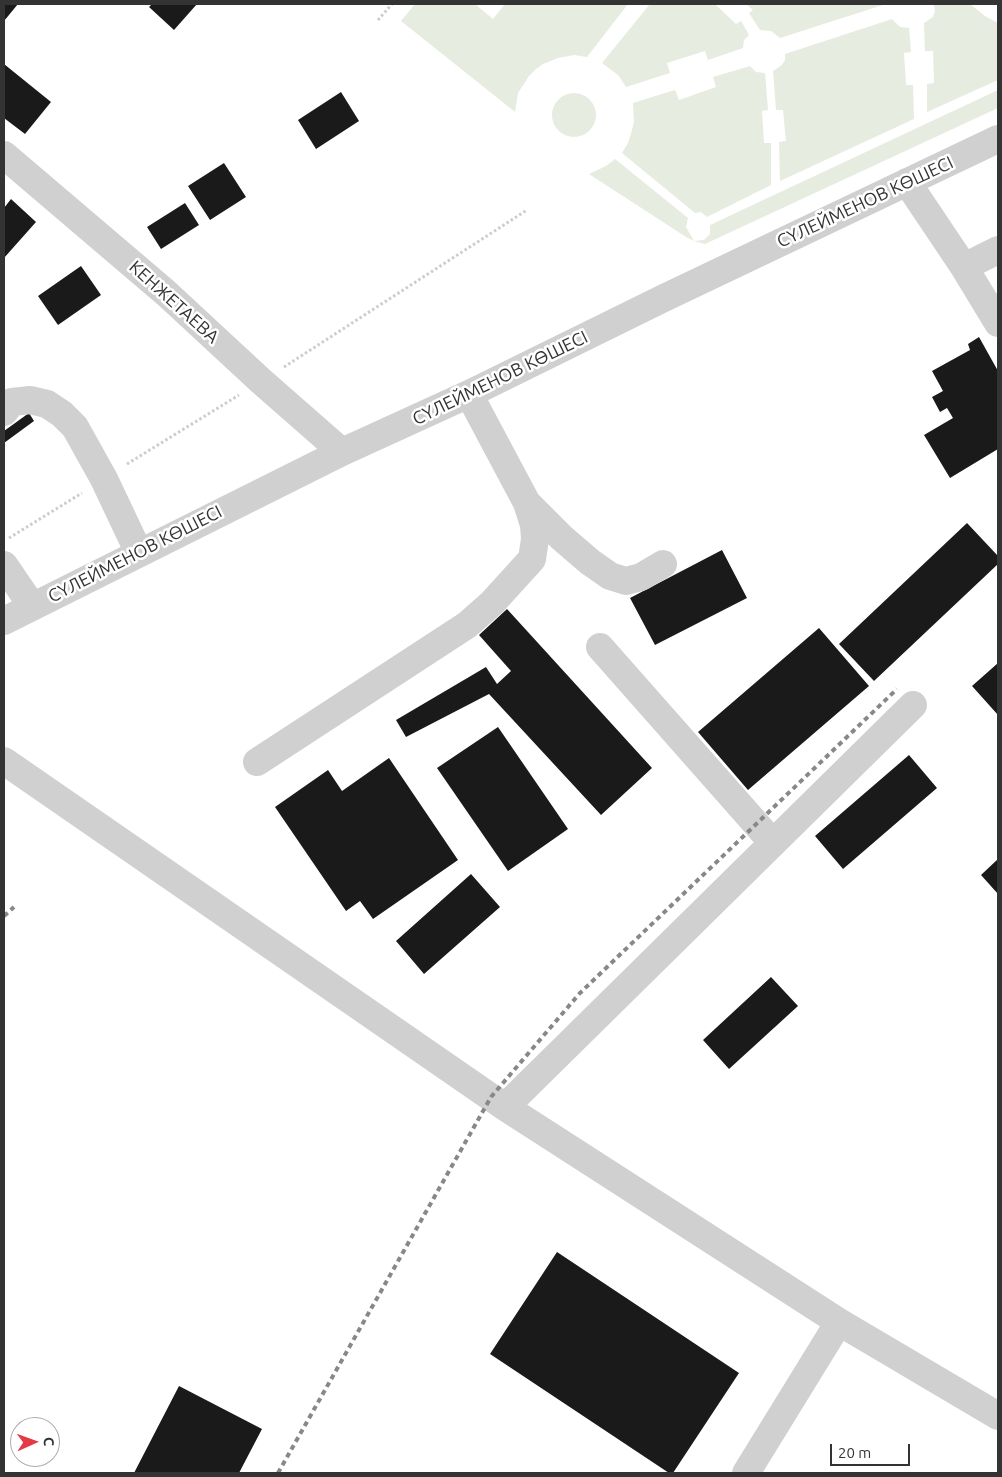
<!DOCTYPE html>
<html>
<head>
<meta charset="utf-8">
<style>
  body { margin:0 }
  #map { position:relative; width:1002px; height:1477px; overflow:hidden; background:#fff; font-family:Ubuntu,sans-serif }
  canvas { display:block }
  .frame { position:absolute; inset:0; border:5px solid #333; pointer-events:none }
  .north { position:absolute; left:10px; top:1417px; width:50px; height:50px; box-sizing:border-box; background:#fff; border:1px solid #adadad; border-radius:50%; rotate:88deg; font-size:14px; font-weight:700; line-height:20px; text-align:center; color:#333 }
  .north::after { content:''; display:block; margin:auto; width:18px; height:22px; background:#e63946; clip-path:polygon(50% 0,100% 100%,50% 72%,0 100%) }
  .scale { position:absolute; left:830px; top:1444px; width:80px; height:22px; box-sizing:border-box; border:2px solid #333; border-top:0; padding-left:6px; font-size:15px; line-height:18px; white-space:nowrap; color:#333; -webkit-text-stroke:4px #fff; paint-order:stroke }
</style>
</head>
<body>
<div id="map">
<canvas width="1002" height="1477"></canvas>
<div class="frame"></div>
<div class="north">С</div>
<div class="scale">20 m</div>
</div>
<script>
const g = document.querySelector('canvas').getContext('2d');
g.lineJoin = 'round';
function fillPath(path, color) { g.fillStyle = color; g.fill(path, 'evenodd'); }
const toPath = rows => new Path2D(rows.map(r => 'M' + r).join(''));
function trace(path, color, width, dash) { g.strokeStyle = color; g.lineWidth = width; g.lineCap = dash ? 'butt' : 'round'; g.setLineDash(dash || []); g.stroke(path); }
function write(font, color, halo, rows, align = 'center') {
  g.font = font + ' Ubuntu,sans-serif'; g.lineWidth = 5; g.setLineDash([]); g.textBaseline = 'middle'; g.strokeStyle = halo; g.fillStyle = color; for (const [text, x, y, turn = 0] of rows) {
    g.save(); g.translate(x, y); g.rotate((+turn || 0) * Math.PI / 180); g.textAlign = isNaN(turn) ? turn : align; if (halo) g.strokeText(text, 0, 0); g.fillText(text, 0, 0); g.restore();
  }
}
const green = toPath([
  [415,4,475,4,493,19,505,4,628,4,587,57,574,55,558,58,543,64,536,69,529,76,518,93,515,112,401,21],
  [650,4,715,4,736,24,741,21,749,35,744,40,743,48,708,60,705,51,667,63,670,73,626,87,618,75,602,63],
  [746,4,886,4,780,38,771,31,760,30,749,13,753,10],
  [939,4,970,4,985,16,998,23,998,80,927,112,927,84,934,83,933,51,925,51,924,23,933,17,935,11,934,5],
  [892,19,900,27,909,28,911,52,904,53,906,85,913,85,914,119,780,181,779,142,786,141,783,110,776,110,773,71,782,65,785,60,785,54],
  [750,66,756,72,765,73,768,110,762,111,764,143,771,143,771,185,707,217,701,212,695,213,622,153,628,143,632,130,634,121,633,103,675,90,679,100,716,87,713,77],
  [998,90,998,108,705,244,694,241,686,237,589,174,606,166,615,159,688,218,686,227,694,241,704,240,710,234,710,225],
  '552 115a22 22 0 1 1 44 0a22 22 0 1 1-44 0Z'
]);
const building = toPath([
  [4,4,18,4,4,21],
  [152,4,197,4,174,30,149,7],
  [4,64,51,102,25,134,4,118],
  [341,92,359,121,316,149,298,120],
  [224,163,246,197,210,220,188,186],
  [11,199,36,222,4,258,4,208],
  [185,203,199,225,161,249,147,227],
  [81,266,101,295,58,325,38,296],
  [979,337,998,371,998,449,950,478,924,435,953,418,947,408,940,412,932,397,943,391,932,371,970,350,968,344],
  [29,413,34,421,4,443,4,431],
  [967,523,998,556,998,564,874,681,839,644],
  [722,550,747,598,655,645,630,598],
  [507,609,652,768,601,815,489,694,406,737,396,720,486,667,497,684,511,671,479,635],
  [819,628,869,686,748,790,698,732],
  [998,663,998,715,972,686],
  [498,727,568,829,508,871,437,768],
  [909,755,937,788,843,869,815,836],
  [389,758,458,860,373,919,360,901,346,911,275,807,328,770,342,791],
  [998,859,998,894,981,875],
  [471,874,500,907,424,974,396,941],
  [771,977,798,1006,729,1069,703,1040],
  [557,1252,739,1373,673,1473,669,1473,490,1354],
  [179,1386,262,1429,239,1473,134,1473]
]);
const path = toPath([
  [378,20,392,4],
  [284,367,527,210],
  [127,464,239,395],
  [9,538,82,493]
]);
const minor = toPath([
  [4,155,166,293,261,381,342,452],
  [907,182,964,267,998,323],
  [964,267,998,250],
  [469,394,527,503,562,538,590,562,610,576,626,581,641,577,663,564],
  [4,412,12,402,30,400,47,404,62,414,75,427,104,479,139,553],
  [4,565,32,606],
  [4,621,342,452,469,394,664,298,998,139],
  [600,647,773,843],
  [4,761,505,1107,839,1322,998,1416],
  [257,762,467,625,492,603,532,559,535,539,534,525,527,503],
  [505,1107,913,705],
  [746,1473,839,1322]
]);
const rail = toPath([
  [4,916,14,907],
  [278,1473,491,1097,580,993,897,689]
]);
const streetNames = [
  ["СҮЛЕЙМЕНОВ КӨШЕСІ",865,202,-25],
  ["КЕНЖЕТАЕВА",174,302,42],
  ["СҮЛЕЙМЕНОВ КӨШЕСІ",500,378,-26],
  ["СҮЛЕЙМЕНОВ КӨШЕСІ",135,554,-27]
];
fillPath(green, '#e6ecdf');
fillPath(building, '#1a1a1a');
trace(path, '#cdcdcd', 3, [2.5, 2.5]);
trace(minor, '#d0d0d0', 28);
trace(rail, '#888', 4, [5, 4]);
write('18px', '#333', '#fff', streetNames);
</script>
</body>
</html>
